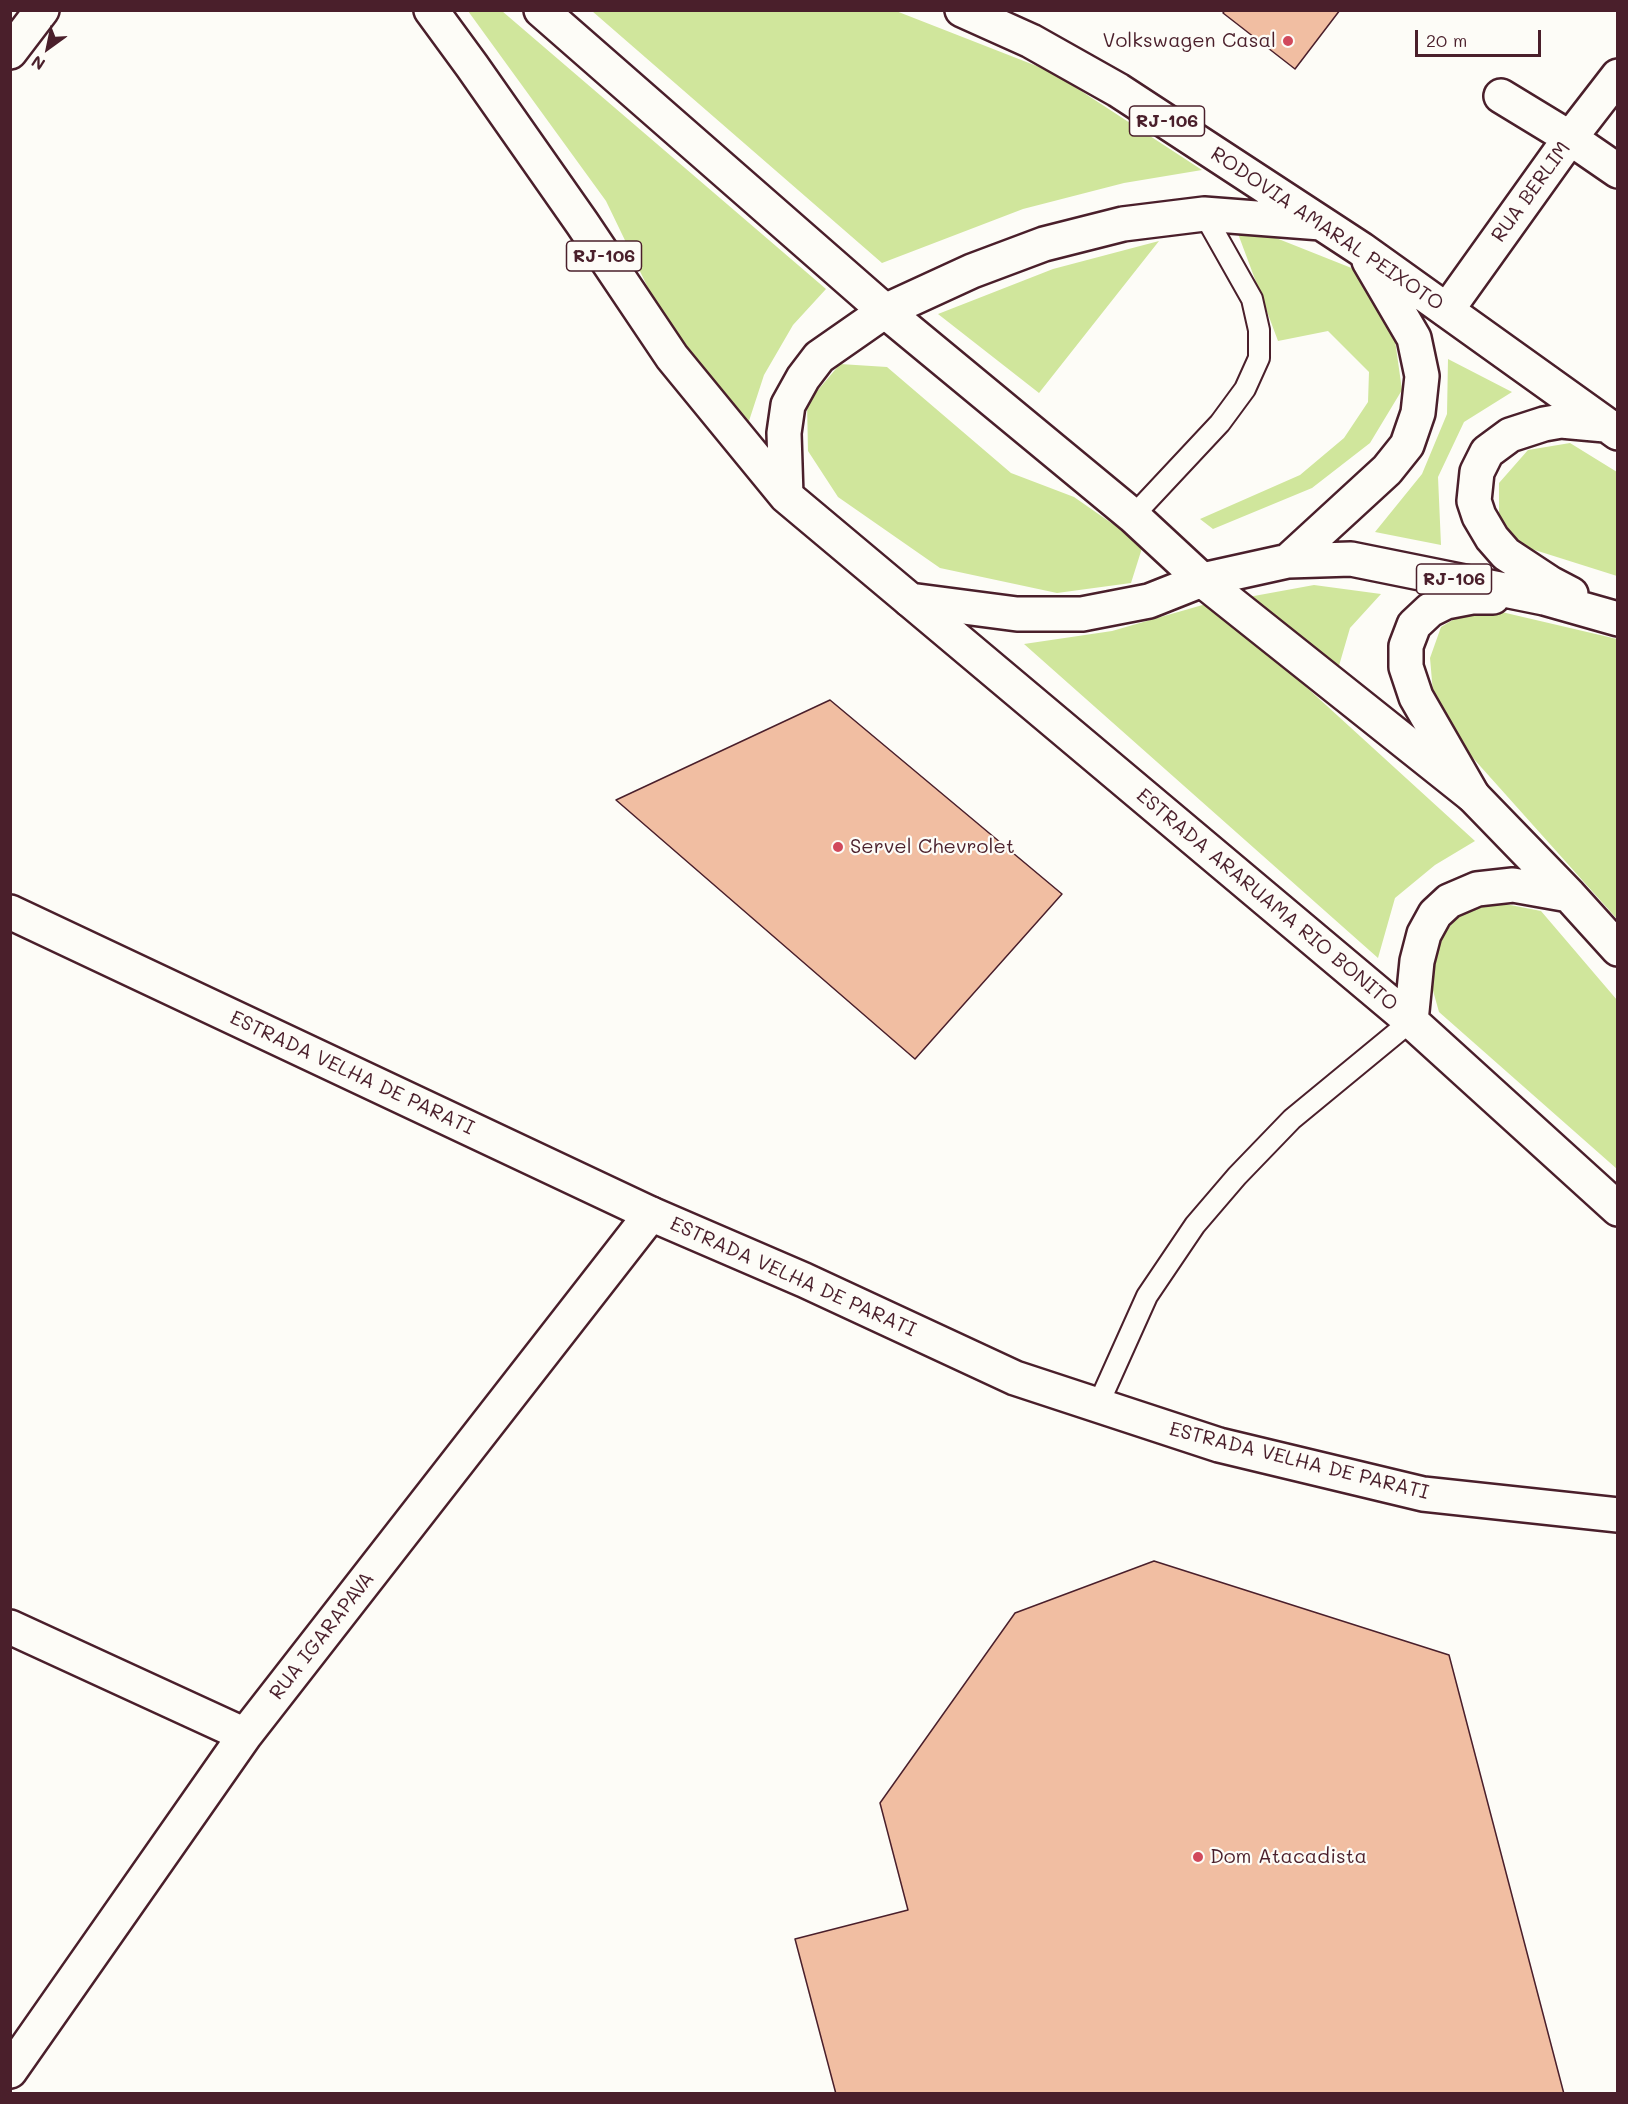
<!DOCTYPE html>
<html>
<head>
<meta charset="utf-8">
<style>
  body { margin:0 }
  #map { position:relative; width:1628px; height:2104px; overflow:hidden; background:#fdfcf7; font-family:Mali,sans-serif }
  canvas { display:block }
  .frame { position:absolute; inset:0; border:12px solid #4a1f2b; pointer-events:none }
  .north { position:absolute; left:18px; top:18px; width:60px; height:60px; -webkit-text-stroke:4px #fdfcf7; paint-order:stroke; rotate:213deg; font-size:16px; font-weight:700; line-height:24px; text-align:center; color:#4a1f2b }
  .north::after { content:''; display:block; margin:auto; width:21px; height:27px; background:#4a1f2b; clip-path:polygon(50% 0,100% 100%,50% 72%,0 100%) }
  .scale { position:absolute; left:1415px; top:30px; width:126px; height:27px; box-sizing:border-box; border:3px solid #4a1f2b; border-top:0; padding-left:8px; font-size:18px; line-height:21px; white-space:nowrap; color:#4a1f2b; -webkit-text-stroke:4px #fdfcf7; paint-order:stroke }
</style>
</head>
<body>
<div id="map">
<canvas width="1628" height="2104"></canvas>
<div class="frame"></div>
<div class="north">N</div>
<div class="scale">20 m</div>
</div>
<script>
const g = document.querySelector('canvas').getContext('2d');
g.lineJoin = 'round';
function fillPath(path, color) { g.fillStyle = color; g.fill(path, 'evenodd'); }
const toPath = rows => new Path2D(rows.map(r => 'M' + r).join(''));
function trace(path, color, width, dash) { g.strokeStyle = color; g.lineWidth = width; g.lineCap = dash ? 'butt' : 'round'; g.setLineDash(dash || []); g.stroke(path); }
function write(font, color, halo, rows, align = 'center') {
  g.font = font + ' Mali,sans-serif'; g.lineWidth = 4.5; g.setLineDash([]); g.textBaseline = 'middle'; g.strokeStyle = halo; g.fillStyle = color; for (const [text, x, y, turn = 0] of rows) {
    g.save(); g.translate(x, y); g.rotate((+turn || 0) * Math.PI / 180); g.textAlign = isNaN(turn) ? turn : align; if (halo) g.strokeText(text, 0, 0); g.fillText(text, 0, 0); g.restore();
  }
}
const green = toPath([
  [468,11,502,11,826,289,793,325,764,375,748,424,664,321,606,201],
  [592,11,896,11,1052,72,1202,170,1124,183,1023,209,882,263],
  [1237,231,1276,238,1354,269,1393,326,1402,390,1370,443,1312,488,1213,529,1200,519,1300,475,1344,438,1368,402,1369,372,1328,331,1278,341],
  [1159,241,1039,393,938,314,1053,269],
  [1448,359,1512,392,1464,422,1438,477,1441,545,1375,532,1422,474,1447,414],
  [840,364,887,367,1011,473,1074,497,1143,545,1131,583,1057,593,940,568,838,497,808,451,807,403],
  [1570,443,1617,472,1617,576,1522,546,1499,516,1499,483,1528,450],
  [1314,585,1381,594,1350,628,1336,676,1243,598],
  [1213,602,1475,841,1435,865,1395,898,1378,958,1024,644,1112,631],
  [1476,606,1617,639,1617,919,1464,748,1434,704,1430,658,1441,627],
  [1495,902,1541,911,1617,1000,1617,1169,1439,1012,1432,987,1434,944,1462,913]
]);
const building = toPath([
  [1225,10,1340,10,1295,69,1223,13,1225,10],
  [830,700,1062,894,915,1059,616,800,830,700],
  [1154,1561,1449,1655,1564,2094,836,2094,795,1939,908,1910,880,1803,1015,1613,1154,1561]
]);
const service = toPath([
  [1133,516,1220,423,1245,389,1259,358,1259,330,1252,299,1204,214],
  [1098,1405,1147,1296,1195,1225,1237,1176,1292,1119,1411,1021]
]);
const minor = toPath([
  [10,52,42,10],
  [1501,96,1570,138,1618,171],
  [1447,310,1570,138,1618,76],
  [10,1627,245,1735],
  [10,2071,245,1735,651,1214]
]);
const tertiary = toPath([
  [10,912,651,1214,804,1280,1015,1378,1219,1445,1423,1494,1618,1515]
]);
const primary = toPath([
  [541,10,885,311,1133,516,1202,580,1473,796,1569,895,1618,949],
  [910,600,1411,1021,1618,1209],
  [1411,1021,1417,961,1424,934,1435,914,1449,901,1477,889,1513,885,1569,895]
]);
const trunk = toPath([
  [431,10,472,66,582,223,672,357,786,496,910,600,1017,614,1082,614,1149,601,1202,580,1288,561,1351,559,1544,598,1618,619],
  [962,10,1031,41,1118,90,1361,249,1618,433],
  [786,496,784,433,788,405,803,378,819,357,885,311,972,271,1044,244,1123,224,1204,214,1321,223],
  [1288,561,1387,470,1407,445,1418,413,1422,376,1414,338,1369,261],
  [1571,594,1550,583,1506,554,1492,538,1479,516,1474,501,1477,472,1487,452,1510,435,1544,424,1561,421,1605,425],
  [1473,796,1416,697,1406,667,1406,646,1414,625,1430,610,1446,602,1472,597,1493,597]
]);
const markers = [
  [1288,41,6,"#d1495b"],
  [838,847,6,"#d1495b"],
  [1198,1857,6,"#d1495b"]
];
const shields = [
  [1167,121,75],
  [604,256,75],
  [1454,579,75]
];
const shieldNames = [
  ["RJ-106",1167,121],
  ["RJ-106",604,256],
  ["RJ-106",1454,579]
];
const poiNames = [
  ["Volkswagen Casal",1276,41,"right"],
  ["Servel Chevrolet",850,847],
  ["Dom Atacadista",1210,1857]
];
const streetNames = [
  ["RUA BERLIM",1531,192,-54],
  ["RODOVIA AMARAL PEIXOTO",1327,229,34],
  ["ESTRADA ARARUAMA RIO BONITO",1267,900,40],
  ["ESTRADA VELHA DE PARATI",352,1073,25],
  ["ESTRADA VELHA DE PARATI",793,1277,24],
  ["ESTRADA VELHA DE PARATI",1299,1461,14],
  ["RUA IGARAPAVA",322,1636,-52]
];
fillPath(green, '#d0e69c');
fillPath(building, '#f1bea2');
trace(building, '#4a1f2b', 1.5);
trace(service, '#4a1f2b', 24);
trace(minor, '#4a1f2b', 38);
trace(tertiary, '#4a1f2b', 38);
trace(primary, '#4a1f2b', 38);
trace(trunk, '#4a1f2b', 38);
trace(service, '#fdfcf7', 20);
trace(minor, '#fdfcf7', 33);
trace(tertiary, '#fdfcf7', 33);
trace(primary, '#fdfcf7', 33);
trace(trunk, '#fdfcf7', 33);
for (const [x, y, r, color] of markers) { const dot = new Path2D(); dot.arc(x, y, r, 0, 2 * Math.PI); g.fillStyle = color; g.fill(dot); trace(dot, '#fdfcf7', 2); }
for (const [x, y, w] of shields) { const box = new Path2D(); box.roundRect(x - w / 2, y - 15, w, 30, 4.5); g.fillStyle = '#fdfcf7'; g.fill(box); trace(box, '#4a1f2b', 1.5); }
write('bold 18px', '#4a1f2b', null, shieldNames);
write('20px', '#4a1f2b', '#fdfcf7', poiNames, 'left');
write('20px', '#4a1f2b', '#fdfcf7', streetNames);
</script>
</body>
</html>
